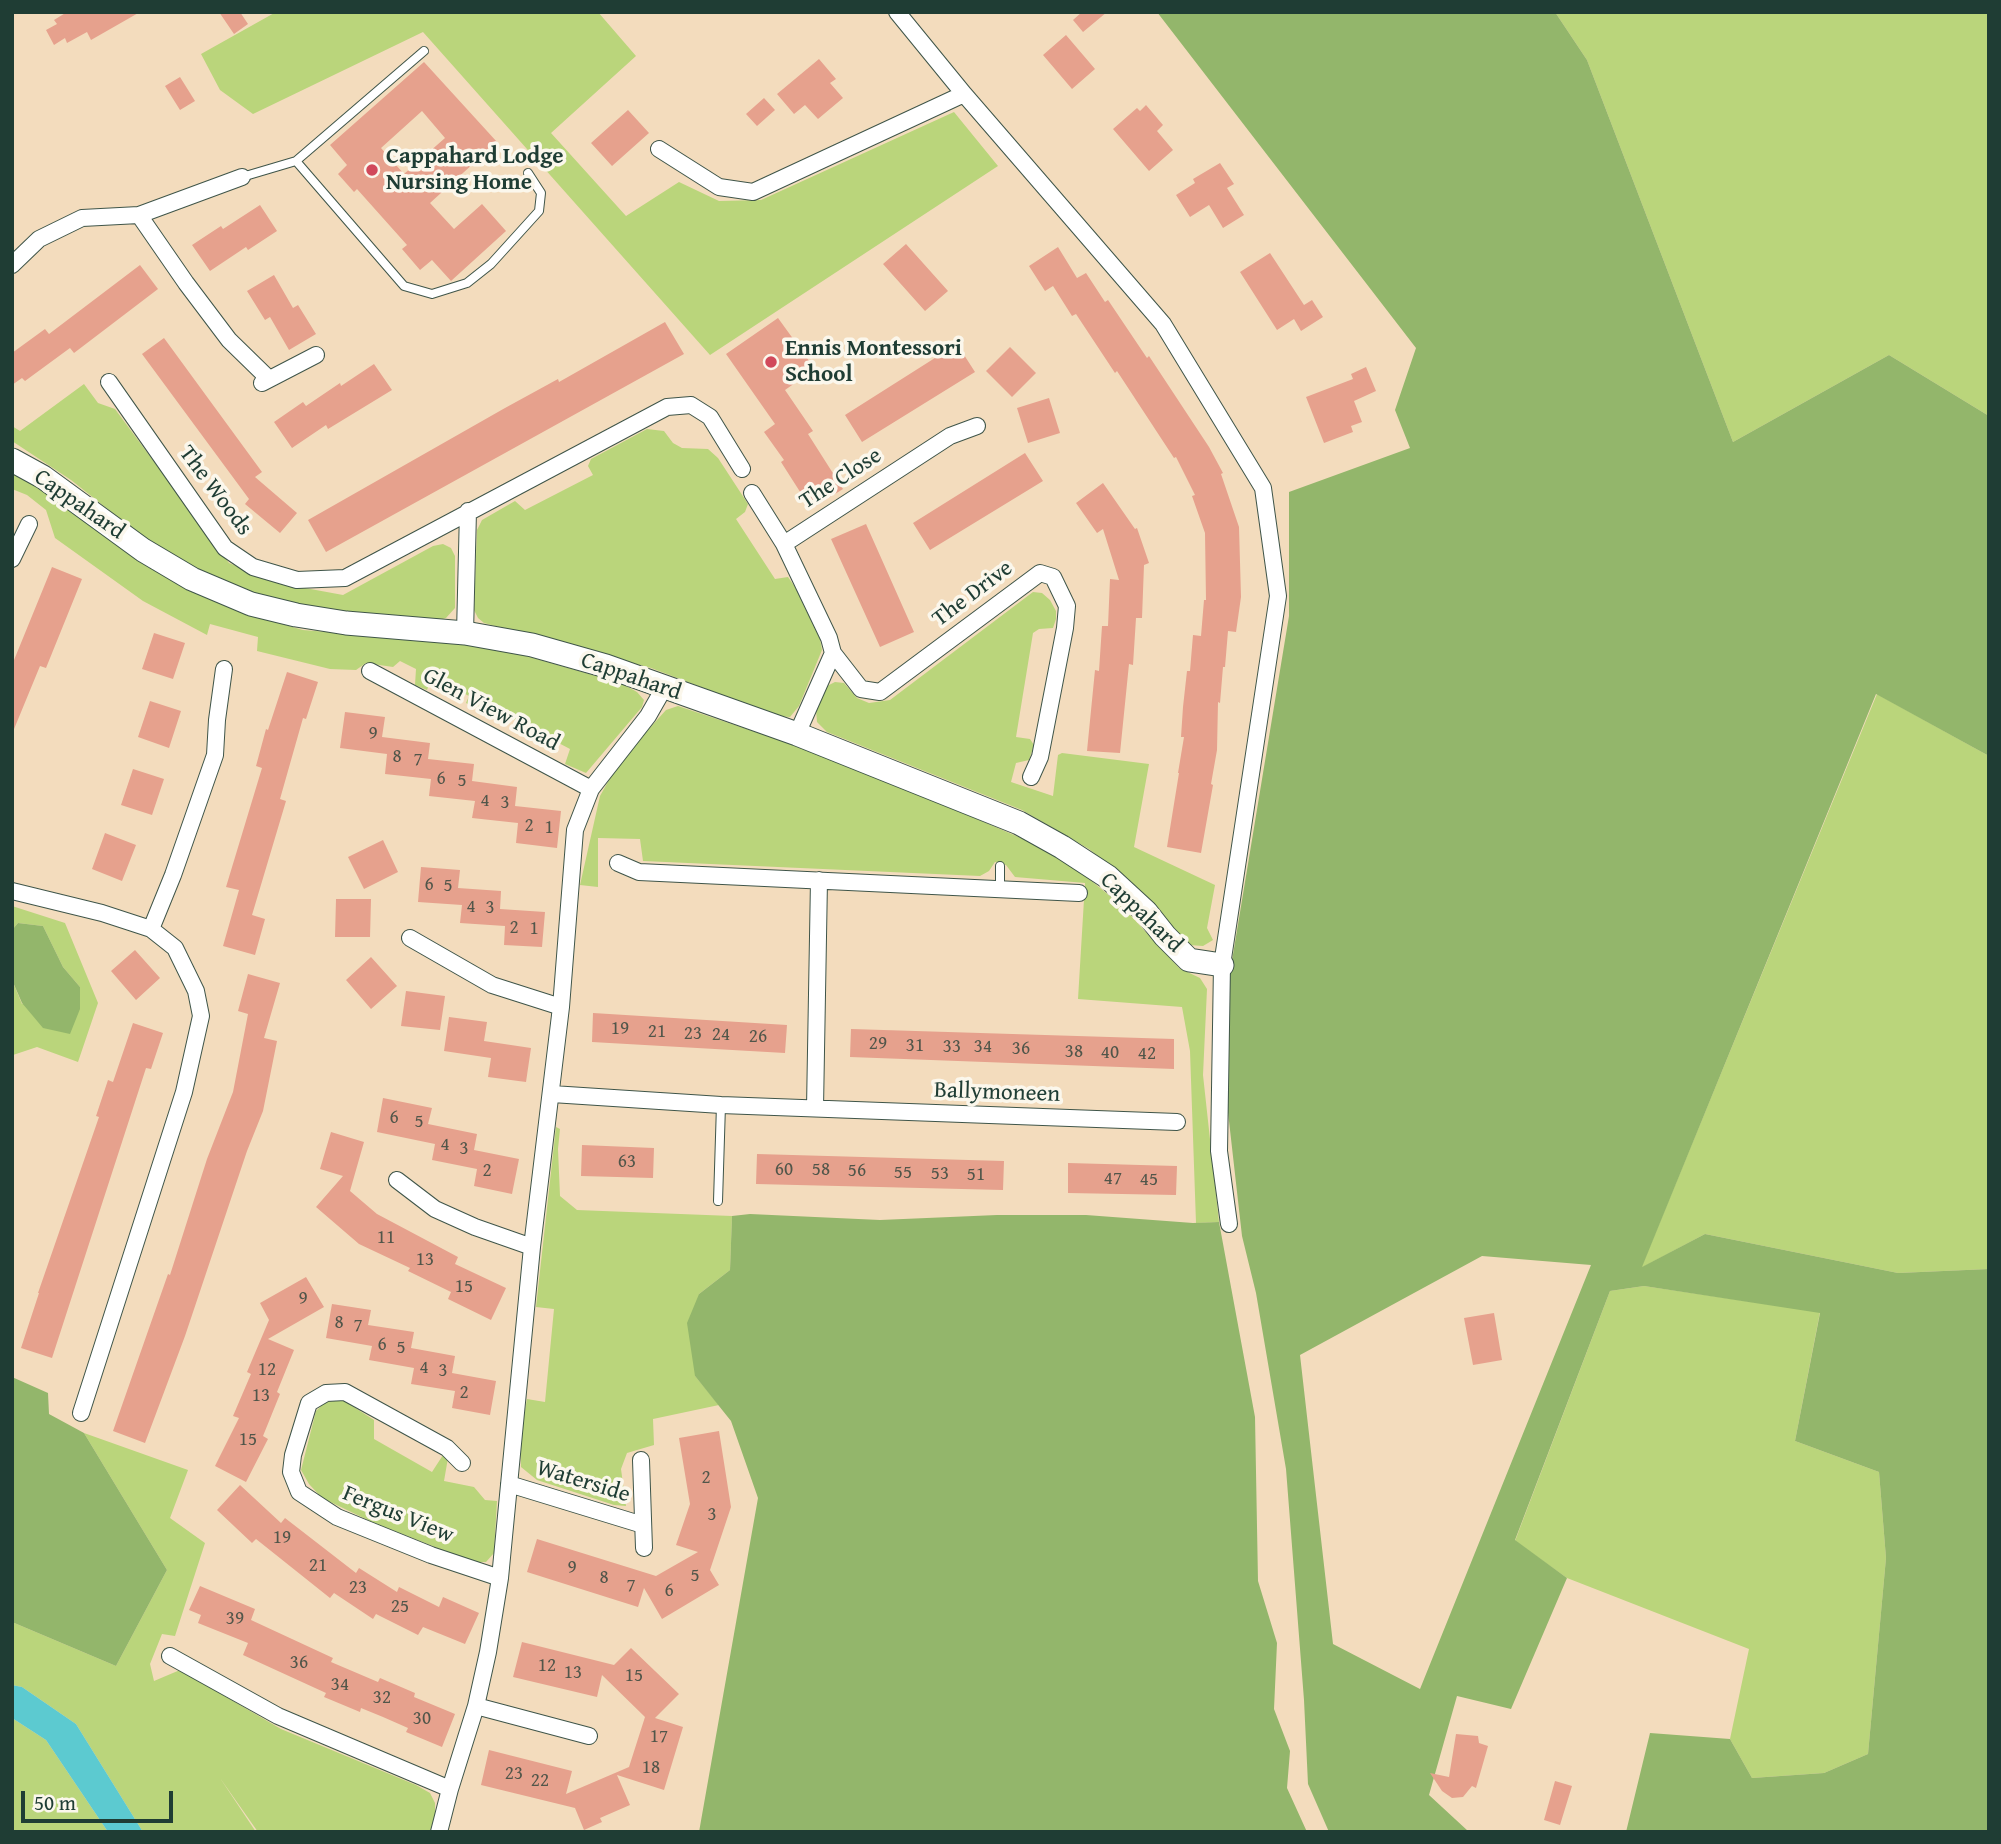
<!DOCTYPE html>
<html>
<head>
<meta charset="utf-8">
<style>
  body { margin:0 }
  #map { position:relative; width:2001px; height:1844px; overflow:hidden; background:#f3dcbd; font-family:"Gentium Book Plus",serif }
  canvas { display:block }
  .frame { position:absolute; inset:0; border:14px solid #1f3d34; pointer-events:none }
  .scale { position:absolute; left:21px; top:1791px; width:152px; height:32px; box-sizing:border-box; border:4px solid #1f3d34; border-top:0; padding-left:9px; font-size:21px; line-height:24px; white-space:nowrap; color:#1f3d34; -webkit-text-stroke:5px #fbf7ec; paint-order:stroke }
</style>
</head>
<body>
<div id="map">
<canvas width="2001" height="1844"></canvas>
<div class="frame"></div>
<div class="scale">50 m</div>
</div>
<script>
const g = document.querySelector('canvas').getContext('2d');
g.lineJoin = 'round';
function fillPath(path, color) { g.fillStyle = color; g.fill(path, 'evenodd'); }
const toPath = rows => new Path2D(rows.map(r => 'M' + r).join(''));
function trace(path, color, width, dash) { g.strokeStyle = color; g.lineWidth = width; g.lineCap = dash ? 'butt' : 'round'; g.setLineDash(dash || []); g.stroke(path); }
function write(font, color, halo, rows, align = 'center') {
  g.font = font + ' "Gentium Book Plus",serif'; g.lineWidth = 7; g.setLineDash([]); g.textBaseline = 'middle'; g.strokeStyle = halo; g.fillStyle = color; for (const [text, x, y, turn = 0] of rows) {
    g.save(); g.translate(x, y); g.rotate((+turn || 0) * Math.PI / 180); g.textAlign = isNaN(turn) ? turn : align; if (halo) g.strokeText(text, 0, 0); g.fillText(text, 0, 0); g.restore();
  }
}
const green = toPath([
  [276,12,598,12,636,56,551,133,626,216,679,182,719,201,761,200,954,112,998,166,710,355,423,32,253,114,220,90,201,54],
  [1555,12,1989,12,1989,416,1889,355,1733,442,1587,60],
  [84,384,98,403,115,409,229,563,278,583,343,595,433,546,443,544,451,548,455,556,455,608,446,618,436,621,316,609,249,592,200,570,144,538,71,480,12,441,12,426,20,431],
  [647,429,664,431,673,443,682,448,708,449,718,458,748,504,745,512,736,519,775,579,788,577,795,587,820,639,822,650,799,706,790,717,777,716,651,668,484,623,478,618,474,610,477,530,482,520,515,501,525,510,593,475,588,466,591,459],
  [12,473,42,489,140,562,188,589,240,612,303,630,473,644,526,656,621,683,637,692,644,700,642,707,586,773,565,764,570,749,502,713,498,720,466,703,469,696,432,677,427,690,415,685,416,669,400,661,393,667,366,663,356,670,330,669,257,651,258,637,210,624,207,635,143,601,55,538,46,510,27,495,12,489],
  [1033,592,1042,593,1050,600,1056,611,1056,619,1053,628,1039,629,1033,633,1016,737,1030,739,1034,745,1029,760,1016,763,1011,782,1053,796,1058,755,1062,753,1149,764,1134,847,1215,885,1207,928,1213,940,1203,946,1189,945,1136,887,1089,849,1022,810,827,732,817,722,816,709,827,686,835,682,844,683,857,698,869,703,890,700],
  [1877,694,1989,756,1989,1269,1898,1273,1705,1234,1641,1268],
  [678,706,845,762,1044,848,1083,874,1121,905,1179,968,1200,978,1207,989,1203,1075,1219,1222,1196,1223,1190,1051,1182,1007,1078,999,1085,883,1015,877,1006,865,995,862,989,871,980,876,643,861,640,839,598,838,598,887,580,885,600,796,619,762,666,710],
  [12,906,65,923,98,1003,78,1062,37,1047,13,1055,12,980,22,1004,80,987,63,967,43,926,18,923,12,930],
  [556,1127,560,1129,558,1149,560,1196,577,1210,732,1216,730,1270,699,1294,695,1376,719,1405,653,1419,654,1445,627,1453,621,1469,626,1506,614,1505,537,1480,521,1467,520,1438,527,1399,545,1402,554,1309,536,1307],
  [1644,1286,1820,1312,1795,1441,1879,1472,1886,1558,1868,1754,1824,1773,1752,1778,1730,1739,1749,1649,1567,1578,1515,1541,1610,1291],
  [343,1400,374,1420,374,1439,432,1472,443,1455,448,1458,444,1481,474,1487,485,1500,497,1501,494,1553,486,1562,473,1562,372,1522,322,1498,309,1484,301,1470,316,1411,325,1402],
  [84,1433,188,1470,170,1518,205,1543,175,1636,162,1634,150,1664,154,1681,180,1670,281,1729,416,1785,430,1793,435,1803,435,1814,430,1832,258,1832,220,1778,256,1832,143,1832,76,1724,22,1687,12,1685,12,1622,116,1666,167,1570],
  [12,1718,46,1740,108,1832,12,1832]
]);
const forest = toPath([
  [1157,12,1555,12,1587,60,1733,442,1889,355,1989,416,1989,756,1876,694,1642,1267,1705,1234,1898,1273,1989,1269,1989,1832,1626,1832,1650,1733,1730,1739,1752,1778,1824,1773,1868,1754,1886,1558,1879,1472,1795,1441,1820,1313,1644,1286,1610,1291,1515,1540,1567,1578,1511,1709,1457,1696,1429,1795,1468,1831,1477,1832,1329,1832,1308,1784,1304,1700,1286,1469,1256,1293,1242,1236,1223,1068,1224,1009,1289,616,1289,492,1410,448,1395,410,1416,348],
  [1482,1256,1591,1265,1420,1689,1333,1644,1300,1355],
  [18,923,43,926,63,967,80,987,80,1009,70,1034,43,1028,22,1003,12,980,12,930],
  [750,1214,880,1220,997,1215,1086,1215,1193,1223,1219,1222,1255,1417,1258,1581,1277,1643,1274,1709,1290,1751,1287,1788,1307,1832,699,1832,758,1498,731,1421,695,1376,687,1323,699,1294,730,1270,732,1216],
  [12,1377,48,1393,49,1414,84,1433,167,1570,116,1666,12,1622]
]);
const water = toPath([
  [12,1685,22,1687,76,1724,143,1832,108,1832,46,1740,12,1718]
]);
const building = toPath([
  [67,12,140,12,91,40,87,32,67,43,65,38,54,45,46,30,57,24,54,20],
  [219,12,240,12,248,24,234,34],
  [1082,12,1107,12,1083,32,1073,20],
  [1066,35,1095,69,1072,89,1043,55],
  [819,59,836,79,830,83,843,98,818,119,805,105,794,114,777,94],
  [424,62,497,142,430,203,454,229,482,204,506,231,451,281,432,260,420,270,402,249,407,245,357,189,354,192,338,174,347,165,330,145],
  [422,111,445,138,404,174,381,148],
  [180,77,195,101,180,110,165,86],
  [764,98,775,110,757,126,746,114],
  [1146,105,1163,125,1157,131,1173,150,1149,171,1113,129,1137,108,1140,111],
  [628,110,649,133,612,166,591,143],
  [1220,163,1234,184,1227,188,1244,215,1223,228,1209,205,1190,217,1176,195,1195,183,1193,179],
  [260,205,277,231,248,250,246,247,210,271,192,245,221,226,223,229],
  [906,244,948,291,925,311,883,264],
  [1058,247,1077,278,1086,273,1105,302,1108,300,1147,358,1149,356,1209,447,1223,473,1221,474,1239,527,1241,597,1236,632,1228,631,1225,667,1223,667,1220,703,1218,702,1217,750,1211,784,1213,785,1201,853,1167,847,1179,773,1178,773,1184,737,1181,737,1183,707,1187,671,1190,671,1193,635,1201,636,1204,600,1206,600,1205,533,1192,496,1195,495,1176,457,1174,458,1117,371,1115,373,1076,314,1072,316,1053,286,1045,291,1029,266],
  [1270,253,1304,305,1312,300,1323,317,1301,331,1294,319,1277,330,1240,272],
  [140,265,158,289,74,353,70,348,25,381,22,378,12,385,12,353,45,329,49,334],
  [274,275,293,308,298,305,316,334,289,350,270,317,265,320,247,291],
  [778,318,815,369,785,390,813,431,808,434,843,489,811,509,781,462,784,460,764,432,775,424,726,354],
  [665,322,684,354,326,552,308,520,505,408,558,379,559,382],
  [164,338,262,472,255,477,297,513,280,533,245,504,249,499,142,354],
  [957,344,975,372,862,442,845,415],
  [1010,347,1036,373,1012,397,986,371],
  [374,364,392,390,328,429,326,425,292,448,274,422,303,402,306,406,340,383,341,386],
  [1366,367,1376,391,1354,401,1362,422,1351,426,1353,432,1324,443,1306,397,1353,379,1351,374],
  [1049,398,1060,433,1028,443,1017,408],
  [1025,453,1043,481,930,550,913,523],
  [1103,483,1135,529,1137,528,1149,563,1144,565,1142,618,1136,618,1133,665,1129,664,1120,753,1087,751,1095,670,1099,671,1102,626,1108,626,1110,579,1119,580,1103,529,1097,533,1076,503],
  [866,524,914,632,880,647,831,539],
  [52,567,82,579,46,668,40,666,12,734,12,665],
  [154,633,185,643,173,679,142,669],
  [287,672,318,682,306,719,303,718,280,799,286,801,252,915,265,919,255,955,223,946,239,890,226,887,262,768,256,766,266,729,268,730],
  [150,701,181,711,169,748,138,737],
  [345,712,385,717,382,737,430,743,428,759,474,764,472,781,517,787,515,806,561,811,557,848,516,843,518,823,472,818,475,801,429,796,431,779,385,774,387,754,340,748],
  [133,769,164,779,152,815,121,805],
  [105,833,136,845,122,881,92,869],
  [383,840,398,872,364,889,348,857],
  [421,867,460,870,458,888,501,891,500,909,545,912,542,947,504,945,505,926,460,923,462,905,418,902],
  [336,899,371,899,370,937,335,937],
  [135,950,160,978,136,1000,111,971],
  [371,957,397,986,371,1009,346,980],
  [248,974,280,983,264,1038,277,1041,263,1111,247,1151,185,1336,145,1443,113,1431,168,1274,170,1275,207,1159,233,1092,248,1014,238,1011],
  [406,991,445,996,440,1030,401,1026],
  [593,1013,787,1025,785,1053,592,1042],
  [449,1017,487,1022,484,1041,531,1048,526,1082,488,1077,491,1058,444,1051],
  [133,1023,163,1033,151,1069,146,1068,52,1358,21,1348,39,1293,38,1293,99,1117,96,1116,108,1080,113,1082],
  [851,1029,1174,1039,1174,1069,850,1057],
  [383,1098,432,1108,428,1124,477,1134,474,1150,519,1159,512,1194,474,1186,477,1169,432,1160,435,1144,377,1132],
  [331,1132,364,1142,350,1191,377,1214,458,1257,455,1264,506,1288,491,1320,448,1299,451,1292,408,1271,410,1268,359,1244,316,1207,343,1176,320,1169],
  [582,1145,654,1148,653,1178,581,1176],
  [757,1154,1004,1161,1003,1190,756,1184],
  [1068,1163,1177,1166,1176,1195,1068,1193],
  [306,1277,324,1307,268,1339,294,1350,277,1392,280,1394,263,1436,268,1439,246,1482,215,1466,239,1418,233,1416,251,1374,247,1372,269,1320,260,1303],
  [332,1304,371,1310,368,1325,414,1332,411,1348,455,1356,452,1373,496,1381,490,1415,452,1408,455,1391,411,1384,414,1368,369,1360,372,1346,326,1338],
  [1494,1313,1502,1360,1473,1365,1464,1318],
  [719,1431,731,1507,710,1570,719,1585,662,1619,644,1588,638,1607,527,1572,537,1539,656,1576,698,1552,676,1545,690,1504,679,1438],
  [240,1485,281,1523,285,1518,356,1573,359,1568,397,1592,399,1587,439,1607,443,1597,479,1613,465,1644,423,1627,418,1635,376,1614,373,1619,334,1593,330,1598,256,1539,252,1543,217,1510],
  [200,1586,255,1609,251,1620,333,1658,331,1662,378,1682,380,1678,415,1693,414,1697,455,1714,442,1747,406,1732,408,1728,383,1717,361,1708,360,1712,324,1697,326,1693,243,1655,248,1643,198,1623,201,1615,189,1610],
  [522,1642,614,1665,631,1648,679,1694,655,1718,683,1727,664,1790,617,1775,630,1805,600,1818,602,1822,584,1830,575,1808,481,1785,489,1750,572,1771,566,1794,629,1767,645,1717,602,1675,597,1697,513,1677],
  [1456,1734,1478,1736,1479,1743,1488,1746,1476,1788,1472,1786,1463,1797,1452,1798,1442,1791,1430,1773,1449,1777],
  [1555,1781,1572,1786,1560,1825,1544,1820]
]);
const lane = toPath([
  [296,161,404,286,432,294,467,283,491,264,539,211,541,193,528,173],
  [242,177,296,161,424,51],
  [1000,889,1000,866],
  [718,1201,721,1105]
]);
const street = toPath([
  [897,12,964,94,1163,324,1263,488,1278,596,1222,965,1219,1151,1229,1224],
  [659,149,719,187,753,192,964,94],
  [139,215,186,283,229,340,269,379],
  [12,265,39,239,82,218,139,215,242,177],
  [109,382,225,548,253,567,297,580,345,578,667,407,691,405,710,417,742,469],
  [262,383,316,355],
  [752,493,784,544,829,638,833,653],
  [784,544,950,436,977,426],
  [12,559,29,524],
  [465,633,468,511],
  [370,671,591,789],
  [797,734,833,653,861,689,880,692,1040,573,1053,577,1067,606,1065,628,1040,757,1031,777],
  [618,863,639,872,1079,893],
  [12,891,102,913,151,929,175,948,196,991,201,1016,184,1092,81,1413],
  [151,929,173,875,215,755,217,720,224,669],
  [410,938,492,985,561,1007],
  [552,1094,721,1105,1177,1122],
  [815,1108,819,880],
  [397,1180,435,1209,475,1227,532,1247],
  [641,1460,644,1548],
  [462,1463,447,1448,345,1392,326,1393,309,1403,293,1455,291,1472,299,1492,337,1517,431,1555,500,1578],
  [509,1484,643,1525],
  [170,1656,278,1716,450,1789],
  [476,1706,589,1736],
  [439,1832,450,1789,476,1706,488,1652,500,1578,532,1247,561,1007,575,830,591,789,648,716,664,688]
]);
const secondary = toPath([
  [12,460,43,477,143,550,192,579,251,604,296,615,346,623,465,633,532,645,606,666,797,734,1019,823,1062,847,1108,877,1146,912,1165,936,1189,960,1222,965]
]);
const markers = [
  [372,170,7,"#d1495b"],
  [771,362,7,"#d1495b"]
];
const numberNames = [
  ["9",373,734],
  ["8",397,757],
  ["7",418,760],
  ["6",441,779],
  ["5",462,781],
  ["4",485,801],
  ["3",505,803],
  ["2",529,826],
  ["1",549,828],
  ["6",429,885],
  ["5",448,886],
  ["4",471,907],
  ["3",490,908],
  ["2",514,928],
  ["1",534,929],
  ["19",620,1029],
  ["21",657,1032],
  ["23",693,1034],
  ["24",721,1035],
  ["26",758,1037],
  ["29",878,1044],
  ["31",915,1046],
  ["33",952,1047],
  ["34",983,1047],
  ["36",1021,1049],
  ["38",1074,1052],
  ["40",1110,1053],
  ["42",1147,1054],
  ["6",394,1118],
  ["5",419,1122],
  ["4",445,1145],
  ["3",464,1149],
  ["63",627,1162],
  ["60",784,1170],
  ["58",821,1170],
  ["2",487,1171],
  ["56",857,1171],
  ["55",903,1173],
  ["53",940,1174],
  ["51",976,1175],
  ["47",1113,1179],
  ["45",1149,1180],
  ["11",386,1238],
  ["13",425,1260],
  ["15",464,1287],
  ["9",303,1299],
  ["8",339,1323],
  ["7",358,1326],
  ["6",382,1345],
  ["5",401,1348],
  ["4",424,1368],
  ["12",267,1370],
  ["3",443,1371],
  ["2",464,1393],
  ["13",261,1396],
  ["15",248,1440],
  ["2",706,1478],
  ["3",712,1515],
  ["19",282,1538],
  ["21",318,1566],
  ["9",572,1568],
  ["5",695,1576],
  ["8",604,1578],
  ["7",631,1586],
  ["23",358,1588],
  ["6",669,1591],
  ["25",400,1607],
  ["39",235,1619],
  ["36",299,1663],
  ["12",547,1666],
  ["13",573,1673],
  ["15",634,1676],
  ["34",340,1685],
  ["32",382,1698],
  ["30",422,1719],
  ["17",659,1737],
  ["18",651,1768],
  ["23",514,1774],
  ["22",540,1781]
];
const poiNames = [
  ["Cappahard Lodge",386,157],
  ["Nursing Home",386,183],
  ["Ennis Montessori",785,349],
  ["School",785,375]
];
const streetNames = [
  ["The Close",841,479,-33],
  ["The Woods",215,491,53],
  ["Cappahard",79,505,35],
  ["The Drive",973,594,-37],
  ["Cappahard",631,677,19],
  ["Glen View Road",491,710,28],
  ["Cappahard",1141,913,44],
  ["Ballymoneen",997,1093,2],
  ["Waterside",583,1482,17],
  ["Fergus View",398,1515,22]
];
fillPath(green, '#bad57b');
fillPath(forest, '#93b66b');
fillPath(water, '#5ccad0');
fillPath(building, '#e6a18d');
trace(lane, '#3f5549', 10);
trace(street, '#3f5549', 18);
trace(secondary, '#3f5549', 25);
trace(lane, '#fff', 8);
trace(street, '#fff', 16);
trace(secondary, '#fff', 23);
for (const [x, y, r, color] of markers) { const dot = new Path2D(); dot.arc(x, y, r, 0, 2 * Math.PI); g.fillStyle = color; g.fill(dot); trace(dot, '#fbf7ec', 2.5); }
write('19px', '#51564a', null, numberNames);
write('bold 23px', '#1f3d34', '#fbf7ec', poiNames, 'left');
write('23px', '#1f3d34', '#fbf7ec', streetNames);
</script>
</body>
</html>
